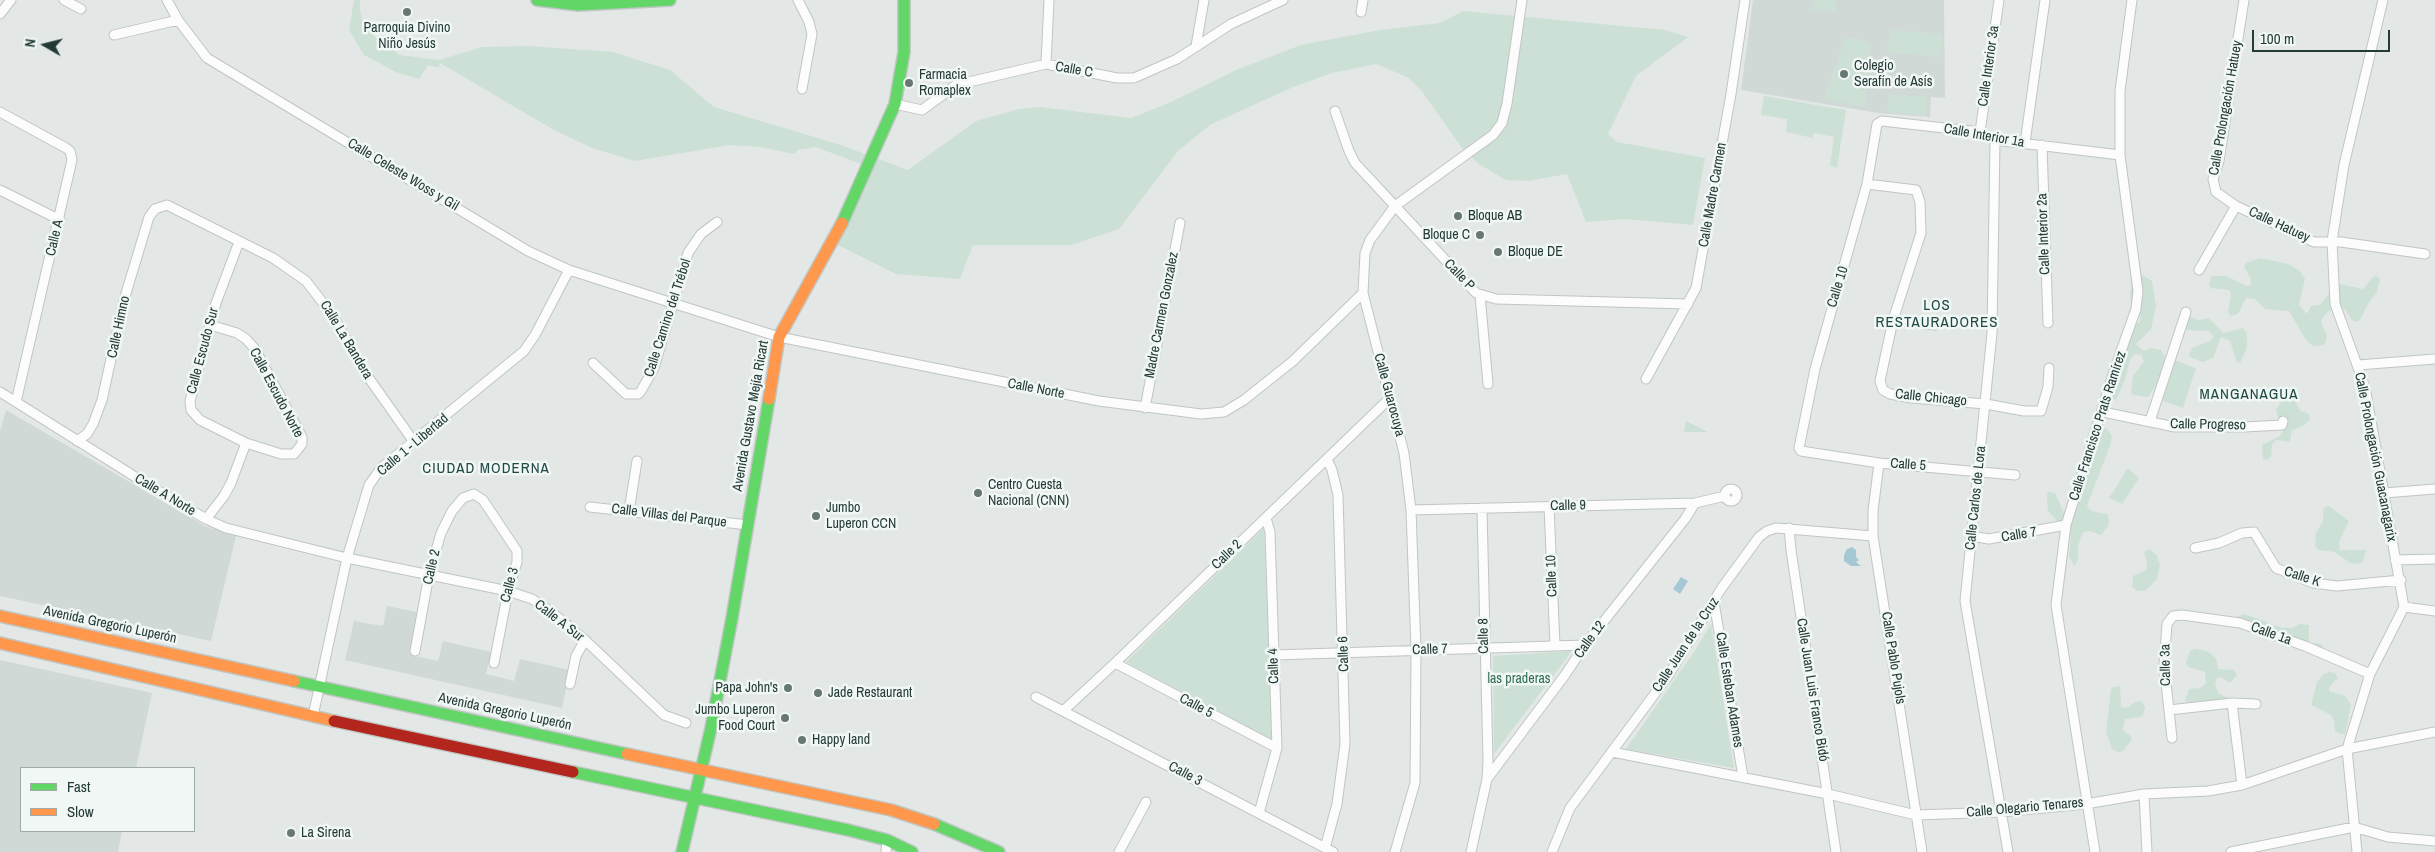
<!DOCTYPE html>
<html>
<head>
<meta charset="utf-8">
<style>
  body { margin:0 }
  #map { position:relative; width:2435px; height:852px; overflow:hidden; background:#e3e8e6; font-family:"Archivo Narrow",sans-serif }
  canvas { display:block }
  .legend { position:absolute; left:20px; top:767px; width:175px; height:65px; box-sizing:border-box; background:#f1f7f5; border:1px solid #9faba9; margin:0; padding:6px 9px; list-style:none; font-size:15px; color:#233a37 }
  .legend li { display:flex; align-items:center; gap:10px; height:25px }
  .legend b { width:25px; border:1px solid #9faba9 }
  .north { position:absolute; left:20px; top:20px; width:50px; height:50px; -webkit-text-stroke:4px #f1f7f5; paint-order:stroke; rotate:278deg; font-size:14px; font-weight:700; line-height:20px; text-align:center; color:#233a37 }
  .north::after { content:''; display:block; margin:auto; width:18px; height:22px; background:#233a37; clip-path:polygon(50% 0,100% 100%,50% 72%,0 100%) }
  .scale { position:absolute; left:2252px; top:30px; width:138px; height:22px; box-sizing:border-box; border:2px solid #233a37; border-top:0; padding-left:6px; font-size:15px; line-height:18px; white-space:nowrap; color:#233a37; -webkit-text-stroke:4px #f1f7f5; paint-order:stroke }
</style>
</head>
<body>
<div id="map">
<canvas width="2435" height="852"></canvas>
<ul class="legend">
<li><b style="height:6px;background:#63d668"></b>Fast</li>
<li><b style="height:6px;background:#ff974d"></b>Slow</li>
</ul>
<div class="north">N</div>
<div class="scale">100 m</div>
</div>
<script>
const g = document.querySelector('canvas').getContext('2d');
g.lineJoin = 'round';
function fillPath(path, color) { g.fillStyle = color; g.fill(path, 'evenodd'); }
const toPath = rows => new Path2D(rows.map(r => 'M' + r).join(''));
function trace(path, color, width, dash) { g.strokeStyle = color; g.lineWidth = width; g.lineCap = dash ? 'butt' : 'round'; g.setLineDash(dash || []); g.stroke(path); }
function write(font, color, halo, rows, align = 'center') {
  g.font = font + ' "Archivo Narrow",sans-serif'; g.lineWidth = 5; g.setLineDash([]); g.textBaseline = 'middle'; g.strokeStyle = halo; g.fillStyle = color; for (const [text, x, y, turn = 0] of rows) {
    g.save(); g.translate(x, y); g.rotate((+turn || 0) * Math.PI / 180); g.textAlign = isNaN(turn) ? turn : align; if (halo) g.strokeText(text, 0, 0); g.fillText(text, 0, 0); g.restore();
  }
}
const built = toPath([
  [1753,0,1944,0,1945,98,1931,97,1930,117,1878,113,1741,90],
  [6,410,205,526,236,536,211,641,0,596,0,431],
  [387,606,417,612,411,655,438,661,443,641,491,652,486,674,514,681,520,659,570,670,562,708,345,660,354,621,383,626],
  [0,660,152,693,136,768,21,768,21,831,122,831,118,852,0,852]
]);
const green = toPath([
  [354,0,360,0,360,10,363,22,375,37,400,55,439,60,482,47,529,46,613,52,670,70,714,107,838,144,908,170,976,121,1019,109,1040,107,1131,118,1169,103,1236,70,1301,45,1380,30,1440,23,1463,11,1665,30,1688,37,1636,76,1608,134,1617,142,1705,158,1693,225,1625,219,1586,222,1567,174,1529,181,1506,180,1479,164,1462,148,1421,90,1409,78,1376,64,1332,73,1293,87,1210,125,1178,151,1119,229,1072,245,973,245,960,279,896,274,834,243,869,167,816,147,798,150,794,154,760,147,730,145,635,161,592,148,554,130,440,63,439,68,428,65,419,79,396,72,364,55,349,30],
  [1813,0,1836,0,1835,12,1812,10],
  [1890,30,1942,34,1940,57,1887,52],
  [1846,37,1870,43,1865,107,1824,99],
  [1889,94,1927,97,1926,115,1887,112],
  [1764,96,1846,110,1837,168,1830,166,1834,137,1814,133,1813,138,1786,132,1787,119,1761,115],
  [2260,258,2288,264,2300,271,2305,279,2299,305,2307,314,2311,306,2320,305,2335,286,2340,284,2363,289,2373,277,2377,276,2380,279,2377,292,2368,304,2360,320,2356,322,2352,320,2344,308,2329,311,2322,318,2321,322,2327,335,2326,340,2324,345,2313,346,2306,340,2289,311,2265,309,2255,299,2246,298,2238,314,2230,316,2228,312,2231,294,2229,290,2210,288,2209,284,2212,276,2226,276,2247,286,2251,284,2251,279,2244,267,2246,263],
  [2142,275,2152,281,2156,306,2151,329,2136,344,2144,351,2151,348,2161,350,2165,357,2164,368,2160,379,2148,397,2133,395,2131,392,2133,376,2144,361,2141,355,2135,354,2130,359,2125,380,2117,398,2111,402,2108,400,2128,330,2140,322,2140,314,2131,301,2130,293,2132,282],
  [2182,313,2198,320,2209,318,2223,333,2243,328,2247,333,2247,348,2240,363,2237,363,2230,341,2221,337,2213,358,2203,362,2192,358,2189,355,2192,348,2212,340,2213,336,2209,331,2184,330,2178,322,2179,315],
  [2174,360,2196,368,2183,408,2161,400],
  [2283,399,2295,401,2301,411,2309,414,2310,420,2303,426,2292,430,2290,442,2276,440,2272,445,2271,457,2267,460,2263,459,2262,445,2280,436,2283,431,2276,410],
  [1686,421,1708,432,1684,432],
  [2106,428,2112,436,2111,443,2087,506,2091,511,2107,514,2109,520,2108,526,2101,535,2090,531,2083,532,2078,545,2078,560,2074,566,2069,556,2071,536,2048,511,2047,495,2048,492,2055,493,2064,513,2067,515,2098,436,2101,429],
  [2128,468,2139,478,2122,504,2109,498],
  [2329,506,2349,521,2339,542,2340,550,2366,550,2363,561,2359,564,2350,563,2335,552,2318,550,2315,546,2316,533,2323,521,2323,512,2324,508],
  [1264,528,1273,741,1126,662],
  [2149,549,2157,555,2160,565,2157,579,2145,591,2138,591,2132,587,2133,576,2146,570,2147,562,2144,552],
  [2245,614,2282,628,2292,628,2300,624,2309,625,2309,643,2322,644,2323,652,2310,652,2289,641,2236,620,2238,616],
  [1711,624,1734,768,1626,749,1696,649],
  [2196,649,2207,651,2216,658,2218,669,2234,670,2237,675,2230,683,2221,677,2217,678,2215,683,2218,693,2233,700,2233,706,2227,708,2188,705,2185,700,2189,689,2200,688,2206,683,2205,672,2188,667,2186,662,2190,651],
  [1572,651,1569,655,1494,754,1493,656],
  [2330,672,2335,673,2338,678,2330,686,2329,691,2345,696,2351,705,2345,734,2340,734,2335,731,2334,720,2331,715,2311,705,2317,682,2324,674],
  [2120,686,2121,707,2127,708,2135,702,2142,701,2145,708,2143,715,2140,717,2125,719,2123,730,2131,736,2132,740,2123,751,2118,752,2112,749,2106,732,2111,689,2113,687]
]);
const water = toPath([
  [1852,547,1856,550,1856,557,1859,560,1856,562,1861,566,1851,566,1844,561,1844,555,1847,549],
  [1681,577,1688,581,1680,594,1673,589]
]);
const street = toPath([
  [64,0,81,9],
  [167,0,178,20,207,58,528,251,569,270,779,337,1099,401,1201,414,1224,412,1244,400,1293,361,1363,293],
  [798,0,809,22,812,34,802,89],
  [2244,0,2219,161,2213,179,2216,192,2236,206,2314,242,2341,242,2425,254],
  [1361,12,1363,0],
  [0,14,11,0],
  [114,35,178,20],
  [1196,46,1204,0],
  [1046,64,1049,0],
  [895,104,922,110,956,85,1046,64,1117,78,1134,78,1177,59,1231,24,1283,0],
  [1335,111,1349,151,1355,163,1476,293,1496,299,1688,304],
  [0,112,66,148,70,151,72,160,16,402],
  [1980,132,1999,0],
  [1995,140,1992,333,1965,601,2008,852],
  [2025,143,2045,0],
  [2042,145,2048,323],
  [1867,184,1916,190,1920,202,1921,233,1893,320,1880,381,1883,390,1890,394,1911,398,1986,404,2024,411,2041,411,2048,387,2049,368],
  [0,190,60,220],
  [2199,270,2236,206],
  [1480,295,1488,384],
  [1893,320,1935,325],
  [210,325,237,333,246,339,255,349,302,437,302,444,294,454,281,454,246,443,200,420,191,410,190,401,216,303,239,242],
  [593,363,626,394,638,394,641,391,654,368,688,253,701,234,717,222],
  [2358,365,2435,359],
  [1646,379,1696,288,1731,94,1745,0],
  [0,392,145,483,206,519,226,528,347,558,508,591,532,599,549,610,585,640,664,715,686,723],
  [1145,408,1180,223],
  [2103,412,2175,427,2244,427,2282,425,2283,421],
  [2150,421,2186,312],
  [77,441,87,434,93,424,102,400,124,300,149,217,155,209,167,205,273,258,306,281,333,316,366,374,414,442],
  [1879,463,1873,511,1873,536,1922,852],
  [2015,475,1879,463,1801,451,1799,448,1815,369,1867,184,1877,124,1882,121,1980,132,1995,140,2120,155],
  '1725 495a6 6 0 1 1 12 0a6 6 0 1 1-12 0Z',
  [2384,493,2435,489],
  [1549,506,1555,645],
  [590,507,748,525],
  [1411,510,1695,503,1725,496],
  [629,511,637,461],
  [206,519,224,496,231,483,246,443],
  [1789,528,1791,550,1836,852],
  [1971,536,1989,539,2066,525],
  [2195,548,2219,543,2242,533,2254,532,2276,568,2313,583,2337,586,2401,580],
  [2395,560,2435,559],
  [1714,602,1743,777],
  [2404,607,2435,611],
  [415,651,429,575,441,533,452,511,463,498,474,494,483,500,517,551,517,562,508,591,494,663],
  [1274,655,1585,645],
  [1115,663,1277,748],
  [570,684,576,656,585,640],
  [1036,697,1333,852],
  [2232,703,2242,785],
  [2169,710,2232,703,2256,704],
  [1063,711,1115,663,1390,398],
  [313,716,347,558,369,485,381,468,524,351,535,335,569,270],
  [2172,738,2164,665,2167,624,2173,616,2182,615,2240,623,2305,646,2370,674],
  [1612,752,1828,794,1916,815,2001,812,2086,804,2144,794,2208,791,2242,785,2347,749,2435,732],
  [1487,779,1565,675,1585,645,1685,519,1695,503],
  [2144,794,2147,852],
  [1259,813,1277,748,1270,532,1266,518],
  [1325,848,1337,804,1345,744,1338,495,1332,470,1327,459],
  [886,852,887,840],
  [1119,852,1146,802],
  [1395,852,1415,783,1416,650,1411,510,1404,453,1363,293,1365,253,1370,240,1395,206,1493,135,1502,123,1507,104,1522,0],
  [1471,852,1487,779,1488,761,1482,508],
  [1552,852,1570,808,1668,676,1721,589,1759,537,1767,531,1776,528,1873,536],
  [2095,852,2056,605,2066,525,2114,371,2136,309,2138,291,2120,155,2120,91,2132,0],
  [2231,852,2354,827,2388,837,2435,841],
  [2357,852,2347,749,2370,674,2404,607,2365,387,2335,304,2332,241,2344,165,2383,0]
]);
const fast = toPath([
  [537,0,578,5,670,0],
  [842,223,895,104,904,52,904,0],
  [294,681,627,754],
  [573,772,848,830,887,840,912,852],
  [934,824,999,852],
  [682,852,711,728,732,618,769,399]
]);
const slow = toPath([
  [769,399,779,337,842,223],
  [0,616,294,681],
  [0,643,334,721],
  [627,754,891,810,934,824]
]);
const jam = toPath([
  [334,721,573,772]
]);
const markers = [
  [407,12,5,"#667774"],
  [1844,74,5,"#667774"],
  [909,83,5,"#667774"],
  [1458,216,5,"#667774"],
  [1480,235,5,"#667774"],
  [1498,252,5,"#667774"],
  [978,493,5,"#667774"],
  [816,516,5,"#667774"],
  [788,688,5,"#667774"],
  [818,693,5,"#667774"],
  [785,718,5,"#667774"],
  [802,740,5,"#667774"],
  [291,833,5,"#667774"]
];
const poiNames = [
  ["Parroquia Divino",407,28,"center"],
  ["Niño Jesús",407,44,"center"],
  ["Colegio",1854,66],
  ["Serafín de Asís",1854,82],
  ["Farmacia",919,75],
  ["Romaplex",919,91],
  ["Bloque AB",1468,216],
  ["Bloque C",1470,235,"right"],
  ["Bloque DE",1508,252],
  ["Centro Cuesta",988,485],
  ["Nacional (CNN)",988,501],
  ["Jumbo",826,508],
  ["Luperon CCN",826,524],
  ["Papa John's",778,688,"right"],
  ["Jade Restaurant",828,693],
  ["Jumbo Luperon",775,710,"right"],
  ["Food Court",775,726,"right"],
  ["Happy land",812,740],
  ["La Sirena",301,833]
];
const streetNames = [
  ["Calle Interior 3a",1989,66,-82],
  ["Calle C",1074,70,10],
  ["Calle Prolongación Hatuey",2226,108,-80],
  ["Calle Interior 1a",1984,136,10],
  ["Calle Celeste Woss y Gil",403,175,31],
  ["Calle Madre Carmen",1713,195,-80],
  ["Calle Hatuey",2279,225,25],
  ["Calle Interior 2a",2044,234,-92],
  ["Calle A",55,238,-77],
  ["Calle P",1459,275,46],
  ["Calle 10",1838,287,-73],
  ["Madre Carmen Gonzalez",1162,315,-79],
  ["Calle Camino del Trébol",668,318,-72],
  ["Calle Himno",119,327,-78],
  ["Calle La Bandera",346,340,59],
  ["Calle Escudo Sur",203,351,-75],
  ["Calle Norte",1036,389,11],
  ["Calle Escudo Norte",276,393,62],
  ["Calle Guarocuya",1389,395,75],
  ["Calle Chicago",1931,398,6],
  ["Avenida Gustavo Mejía Ricart",751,416,-80],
  ["Calle Progreso",2208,425,1],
  ["Calle Francisco Prats Ramírez",2098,426,-72],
  ["Calle 1 - Libertad",413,445,-40],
  ["Calle Prolongación Guacanagarix",2375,457,79],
  ["Calle 5",1908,465,4],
  ["Calle A Norte",165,495,31],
  ["Calle Carlos de Lora",1976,498,-84],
  ["Calle 9",1568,506,-1],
  ["Calle Villas del Parque",669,516,7],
  ["Calle 7",2019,535,-9],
  ["Calle 2",1227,555,-44],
  ["Calle 2",432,567,-77],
  ["Calle 10",1552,576,-92],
  ["Calle K",2302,577,18],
  ["Calle 3",510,585,-75],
  ["Calle A Sur",559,621,38],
  ["Avenida Gregorio Luperón",110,625,12],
  ["Calle 1a",2271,634,20],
  ["Calle 8",1484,636,-91],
  ["Calle 12",1590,640,-54],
  ["Calle Juan de la Cruz",1686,645,-57],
  ["Calle 7",1430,650,-2],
  ["Calle 6",1344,654,-92],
  ["Calle Pablo Pujols",1893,658,81],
  ["Calle 3a",2166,665,-91],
  ["Calle 4",1274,666,-92],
  ["Calle Esteban Adames",1729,690,81],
  ["Calle Juan Luis Franco Bidó",1812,690,81],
  ["Calle 5",1196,706,28],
  ["Avenida Gregorio Luperón",505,712,12],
  ["Calle 3",1185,774,28],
  ["Calle Olegario Tenares",2025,808,-5]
];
const parkNames = [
  ["las praderas",1519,679]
];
const neighbourhoodNames = [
  ["LOS",1937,306],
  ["RESTAURADORES",1937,323],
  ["MANGANAGUA",2249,395],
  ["CIUDAD MODERNA",486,469]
];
fillPath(built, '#d1d9d7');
fillPath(green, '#cde0d6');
fillPath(water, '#a6c8d4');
trace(street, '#c0c5c3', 11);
trace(fast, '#c0c6c4', 14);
trace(slow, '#c0c6c4', 14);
trace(jam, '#c0c6c4', 14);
trace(street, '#fbfcfb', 9);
trace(fast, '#63d668', 11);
trace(slow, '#ff974d', 11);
trace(jam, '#b3261e', 11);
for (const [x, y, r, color] of markers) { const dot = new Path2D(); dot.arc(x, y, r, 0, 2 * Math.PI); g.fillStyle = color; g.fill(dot); trace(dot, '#f1f7f5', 2); }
write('14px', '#233a37', '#f1f7f5', poiNames, 'left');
write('14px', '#233a37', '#f1f7f5', streetNames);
write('14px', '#306e50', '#f1f7f5', parkNames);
g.letterSpacing = '1px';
write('15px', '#204a46', '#f1f7f5', neighbourhoodNames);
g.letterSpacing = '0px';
</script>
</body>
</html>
